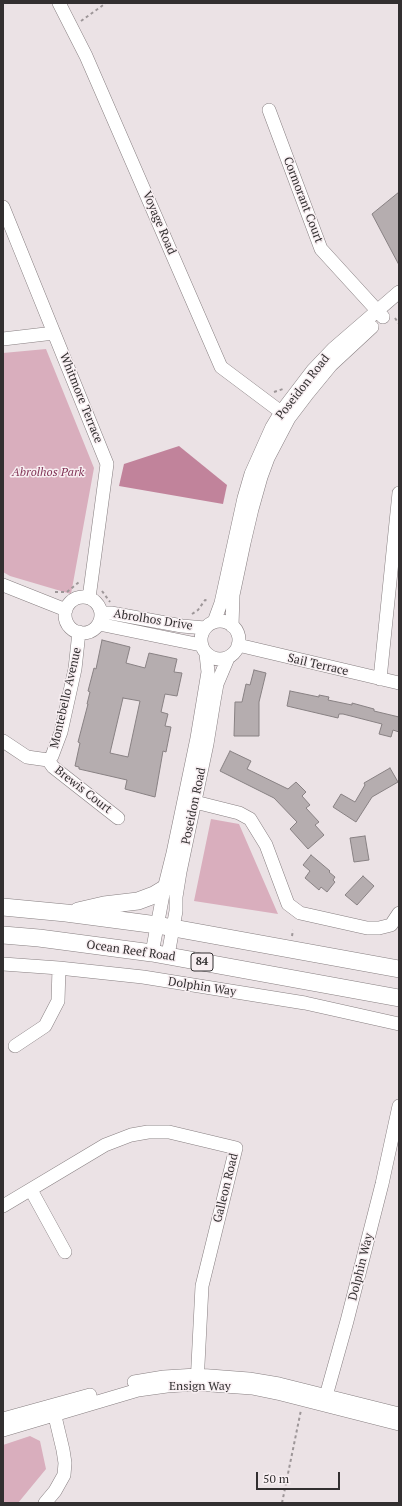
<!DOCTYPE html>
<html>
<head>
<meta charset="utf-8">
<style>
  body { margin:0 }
  #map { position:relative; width:402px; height:1506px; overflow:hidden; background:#ebe2e5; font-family:"PT Serif",serif }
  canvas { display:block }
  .frame { position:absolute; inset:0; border:4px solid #322f30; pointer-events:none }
  .scale { position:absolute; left:256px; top:1472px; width:84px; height:18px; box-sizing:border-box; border:2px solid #322f30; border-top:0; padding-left:5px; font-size:12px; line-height:14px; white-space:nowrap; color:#322f30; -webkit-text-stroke:3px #f8eff2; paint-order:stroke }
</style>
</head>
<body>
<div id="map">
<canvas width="402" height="1506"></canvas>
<div class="frame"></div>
<div class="scale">50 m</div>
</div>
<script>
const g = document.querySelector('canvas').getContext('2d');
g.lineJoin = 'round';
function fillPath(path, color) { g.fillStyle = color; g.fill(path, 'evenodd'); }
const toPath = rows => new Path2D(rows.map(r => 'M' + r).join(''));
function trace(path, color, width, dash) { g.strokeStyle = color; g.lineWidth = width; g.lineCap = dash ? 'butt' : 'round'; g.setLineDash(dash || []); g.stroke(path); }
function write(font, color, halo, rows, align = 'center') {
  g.font = font + ' "PT Serif",serif'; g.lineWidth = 3; g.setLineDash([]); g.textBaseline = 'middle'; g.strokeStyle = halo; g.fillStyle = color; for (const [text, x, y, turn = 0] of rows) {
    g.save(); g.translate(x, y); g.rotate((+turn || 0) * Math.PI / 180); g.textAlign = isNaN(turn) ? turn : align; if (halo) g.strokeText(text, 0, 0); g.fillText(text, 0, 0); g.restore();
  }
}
const green = toPath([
  [46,349,94,468,71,594,10,576,3,572,3,353],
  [211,819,239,824,278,914,194,901],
  [30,1436,40,1441,46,1469,18,1503,3,1503,3,1445]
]);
const water = toPath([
  [179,446,227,485,223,504,119,486,124,464]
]);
const building = toPath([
  [399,192,399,265,372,214,399,192],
  [102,640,130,647,126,663,145,668,149,653,177,659,174,672,182,673,177,696,165,694,161,712,168,714,165,726,171,727,166,752,163,751,155,797,125,789,127,780,79,769,79,767,75,766,80,743,78,742,88,704,87,704,90,692,88,691,94,668,96,669,102,640],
  [123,698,140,701,128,757,110,753,123,698],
  [254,670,266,673,259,702,259,736,234,736,235,702,242,702,246,684,250,685,254,670],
  [290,691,319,697,319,695,329,697,328,700,352,705,352,703,374,709,374,711,399,717,399,732,393,730,391,737,379,734,382,724,343,714,339,714,338,718,287,706,290,691],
  [230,751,251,761,247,769,288,789,296,782,306,792,302,796,310,805,306,808,319,822,315,825,324,835,308,849,290,829,297,822,274,798,220,771,230,751],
  [390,768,398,782,372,797,356,822,333,807,341,794,355,802,365,785,364,783,390,768],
  [365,836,369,860,354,862,350,838,365,836],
  [311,855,330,871,329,872,335,877,333,880,335,882,327,892,321,887,319,890,305,878,310,871,303,865,311,855],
  [363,876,374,886,357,905,345,895,363,876]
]);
const path = toPath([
  [81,21,106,3],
  [395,318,399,324],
  [274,392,283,389],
  [102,591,110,602],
  [55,592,67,592,79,582],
  [192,614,198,610,205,600,209,601],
  [292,936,293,930],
  [282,1503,301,1410]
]);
const minor = toPath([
  [59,3,86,56,221,367,289,418],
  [269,110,321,249,383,317],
  [3,207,107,464,89,598],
  [3,339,54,333],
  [3,585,66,610],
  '65 615a18 18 0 1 1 36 0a18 18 0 1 1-36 0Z',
  [101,613,111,613,182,626,205,628],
  '201 640a19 19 0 1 1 38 0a19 19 0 1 1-38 0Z',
  [214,622,221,603,244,498,251,474,272,427,281,412,313,370,333,349,399,292],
  [99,624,201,645],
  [232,626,233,595,244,543,252,509,261,477,268,458,289,418,308,393,331,365,372,327],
  [238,645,399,683],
  [380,679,399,493],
  [3,741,27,757,48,760,52,756,61,732,75,669,79,632],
  [48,760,53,767,118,818],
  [187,800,239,813,250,819,266,845,288,904,300,913,367,928,379,928,391,925,399,913],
  [152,953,164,889,173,853,197,738,208,672,206,654],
  [168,955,176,911,176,897,180,872,207,744,214,701,217,684,228,658],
  [3,964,59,968,143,977,305,1003,399,1024],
  [15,1046,45,1026,58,1001,59,968],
  [31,1190,65,1252],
  [3,1206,105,1145,131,1135,148,1132,169,1132,236,1148,202,1286,197,1384],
  [134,1382,164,1377,197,1375,249,1379,279,1384,399,1414],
  [324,1403,347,1321,382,1184,399,1106],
  [3,1419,90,1395],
  [3,1430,138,1390,167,1386,197,1384,252,1388,281,1394,399,1424],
  [45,1503,55,1491,64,1475,65,1463,63,1450,53,1408]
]);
const major = toPath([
  [3,907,66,913,157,925,399,969],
  [78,911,104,905,138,901,154,895,164,889],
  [3,935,39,938,152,953,399,998]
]);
const shields = [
  [202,962,22]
];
const shieldNames = [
  ["84",202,962]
];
const streetNames = [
  ["Cormorant Court",303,200,69],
  ["Voyage Road",159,223,67],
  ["Poseidon Road",303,387,-52],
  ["Whitmore Terrace",81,398,68],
  ["Abrolhos Drive",153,620,9],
  ["Sail Terrace",318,665,13],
  ["Montebello Avenue",66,698,-77],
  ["Brewis Court",83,790,38],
  ["Poseidon Road",194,806,-78],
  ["Ocean Reef Road",131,951,8],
  ["Dolphin Way",202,987,9],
  ["Galleon Road",226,1188,-76],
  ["Dolphin Way",361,1267,-76],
  ["Ensign Way",200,1387]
];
const parkNames = [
  ["Abrolhos Park",48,473]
];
fillPath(green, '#d9aebd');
fillPath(water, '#c1839b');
fillPath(building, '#b5adaf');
trace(building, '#888183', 1);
trace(minor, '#877f81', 14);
trace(major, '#877f81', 18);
trace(path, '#9d9698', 2, [3, 3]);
trace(minor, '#fff', 13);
trace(major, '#fff', 17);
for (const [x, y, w] of shields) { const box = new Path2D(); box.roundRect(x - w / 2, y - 9, w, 18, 3); g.fillStyle = '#f8eff2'; g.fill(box); trace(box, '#322f30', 1); }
write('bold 11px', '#322f30', null, shieldNames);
write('12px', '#322f30', '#f8eff2', streetNames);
write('italic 12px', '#833658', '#f8eff2', parkNames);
</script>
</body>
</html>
